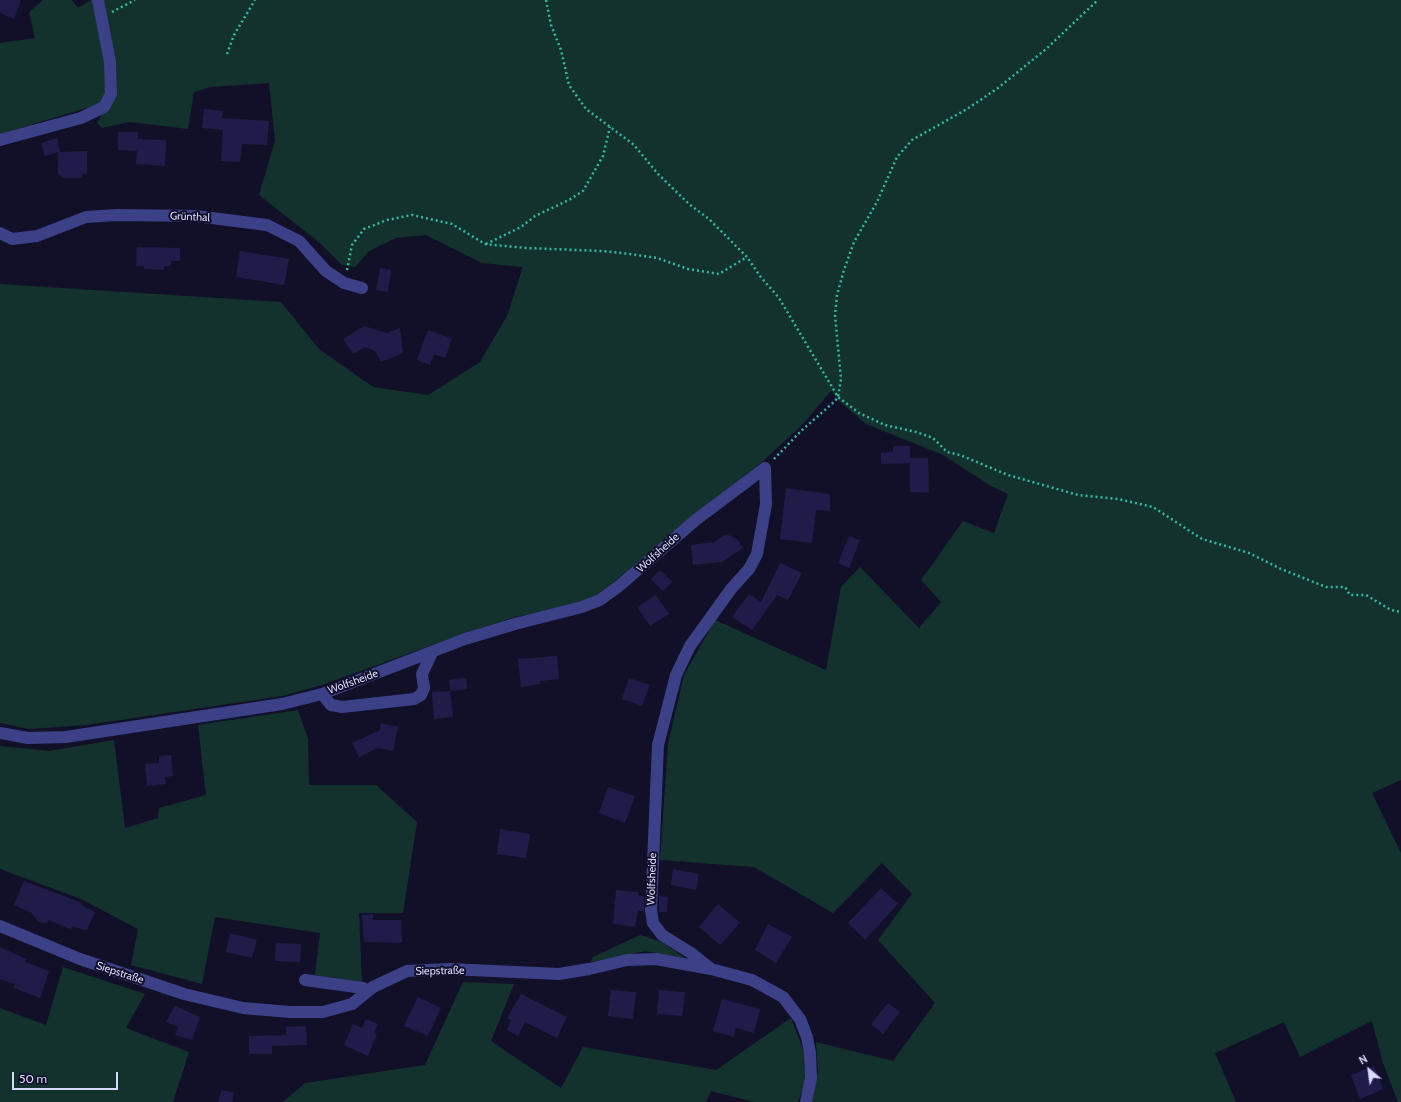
<!DOCTYPE html>
<html>
<head>
<meta charset="utf-8">
<style>
  body { margin:0 }
  #map { position:relative; width:1401px; height:1102px; overflow:hidden; background:#121028; font-family:Cabin,sans-serif }
  canvas { display:block }
  .north { position:absolute; left:1349px; top:1050px; width:40px; height:40px; -webkit-text-stroke:3px #121028; paint-order:stroke; rotate:331deg; font-size:11px; font-weight:700; line-height:16px; text-align:center; color:#d8d7ff }
  .north::after { content:''; display:block; margin:auto; width:14px; height:18px; background:#d8d7ff; clip-path:polygon(50% 0,100% 100%,50% 72%,0 100%) }
  .scale { position:absolute; left:12px; top:1072px; width:106px; height:18px; box-sizing:border-box; border:2px solid #d8d7ff; border-top:0; padding-left:5px; font-size:12px; line-height:14px; white-space:nowrap; color:#d8d7ff; -webkit-text-stroke:3px #121028; paint-order:stroke }
</style>
</head>
<body>
<div id="map">
<canvas width="1401" height="1102"></canvas>
<div class="north">N</div>
<div class="scale">50 m</div>
</div>
<script>
const g = document.querySelector('canvas').getContext('2d');
g.lineJoin = 'round';
function fillPath(path, color) { g.fillStyle = color; g.fill(path, 'evenodd'); }
const toPath = rows => new Path2D(rows.map(r => 'M' + r).join(''));
function trace(path, color, width, dash) { g.strokeStyle = color; g.lineWidth = width; g.lineCap = dash ? 'butt' : 'round'; g.setLineDash(dash || []); g.stroke(path); }
function write(font, color, halo, rows, align = 'center') {
  g.font = font + ' Cabin,sans-serif'; g.lineWidth = 4; g.setLineDash([]); g.textBaseline = 'middle'; g.strokeStyle = halo; g.fillStyle = color; for (const [text, x, y, turn = 0] of rows) {
    g.save(); g.translate(x, y); g.rotate((+turn || 0) * Math.PI / 180); g.textAlign = isNaN(turn) ? turn : align; if (halo) g.strokeText(text, 0, 0); g.fillText(text, 0, 0); g.restore();
  }
}
const green = toPath([
  [43,0,72,0,78,8,91,0,1401,0,1401,780,1372,793,1401,853,1401,1102,1398,1102,1383,1063,1372,1021,1300,1057,1284,1022,1215,1053,1236,1102,812,1102,818,1072,816,1042,893,1061,935,1003,878,940,912,894,882,863,833,913,754,867,660,860,668,744,684,675,715,620,826,670,841,587,860,567,919,628,941,602,921,580,963,521,994,533,1008,494,991,486,943,455,866,424,840,402,831,391,803,424,762,462,693,516,599,594,580,603,515,617,468,632,322,685,282,696,87,725,29,729,0,723,0,284,281,302,319,349,373,387,428,395,480,362,507,316,523,267,482,263,426,235,396,238,369,251,355,267,342,265,320,243,259,195,275,141,269,83,211,87,194,92,188,129,130,122,102,128,97,123,110,101,0,134,0,43,35,38,29,12],
  [298,710,308,739,309,785,376,785,417,822,403,913,359,913,362,982,315,975,320,933,215,917,202,984,131,965,138,929,81,899,0,869,0,746,49,751,114,740,125,828,158,818,159,808,206,795,198,725],
  [640,935,662,942,685,958,645,951,590,962,593,957],
  [63,967,145,994,126,1028,189,1052,173,1102,0,1102,0,1008,46,1025],
  [463,982,514,984,491,1041,561,1088,583,1047,716,1070,791,1018,804,1052,805,1082,798,1102,754,1102,711,1091,706,1102,283,1102,305,1083,425,1065]
]);
const building = toPath([
  [0,0,21,0,14,19,0,13],
  [204,109,223,111,222,118,269,121,267,145,242,144,240,162,221,161,223,130,202,128],
  [118,132,138,132,138,139,166,140,165,166,136,164,137,151,118,150],
  [57,138,60,152,87,151,87,174,82,174,82,178,63,178,58,174,58,152,45,156,41,143],
  [137,247,180,248,180,261,171,261,171,266,164,266,164,270,144,269,144,266,136,266],
  [240,251,289,259,284,285,236,277],
  [380,268,391,270,388,292,376,290],
  [364,326,387,333,400,328,403,353,381,362,375,351,365,347,353,354,343,339],
  [428,330,452,339,445,358,434,354,430,365,417,360],
  [893,446,910,446,910,458,928,458,929,493,910,492,910,463,881,464,881,453,893,452],
  [786,488,830,494,830,511,816,510,812,543,780,539],
  [726,534,737,539,743,548,722,562,693,565,691,545,714,542],
  [849,536,860,540,849,568,838,563],
  [780,563,802,573,788,600,777,595,752,630,732,617,749,594,761,602],
  [660,570,672,582,663,591,651,579],
  [656,595,669,614,650,626,637,607],
  [557,656,559,679,540,681,540,684,521,687,518,659],
  [466,678,467,689,450,691,449,680],
  [629,678,650,685,642,706,622,699],
  [450,691,453,717,434,719,432,692],
  [381,723,398,727,393,751,378,748,359,757,352,743,380,730],
  [171,755,173,776,165,777,166,784,147,786,145,764,159,763,159,756],
  [608,787,635,796,625,823,599,813],
  [500,829,530,834,526,858,497,854],
  [673,869,699,874,696,890,671,885],
  [24,881,82,903,81,905,95,912,87,930,73,927,70,929,49,920,46,923,38,922,32,913,14,905],
  [881,888,898,904,865,940,848,923],
  [616,890,638,892,638,896,644,896,644,911,638,911,635,927,613,924],
  [659,896,668,897,667,912,659,912],
  [718,904,740,923,720,945,699,927],
  [373,914,373,920,401,920,402,943,364,942,362,915],
  [768,924,792,937,776,963,755,950],
  [230,933,257,940,252,958,226,952],
  [276,943,301,944,300,962,275,961],
  [0,947,26,959,25,962,49,971,40,998,14,988,15,984,0,979],
  [611,990,636,992,633,1019,608,1016],
  [659,990,685,992,682,1016,657,1014],
  [521,994,567,1017,557,1038,525,1022,518,1036,507,1030,511,1020,507,1018],
  [418,997,441,1008,428,1036,404,1026],
  [722,999,760,1009,754,1033,736,1028,734,1037,713,1031],
  [888,1003,900,1012,883,1034,871,1024],
  [175,1006,200,1017,192,1040,175,1035,178,1027,166,1022],
  [366,1019,378,1024,374,1033,377,1034,368,1056,344,1045,353,1024,362,1028],
  [306,1026,307,1045,272,1046,272,1054,249,1054,249,1036,286,1035,286,1027],
  [1374,1066,1383,1089,1360,1099,1351,1075],
  [222,1090,234,1093,232,1102,218,1102]
]);
const path = toPath([
  [546,0,551,25,561,50,569,85,586,109,634,145,658,174,689,204,709,219,747,257,760,276,779,298,838,397,859,413,885,425,916,432,933,438,947,452,960,455,1008,475,1078,495,1118,499,1153,507,1202,539,1249,553,1281,569,1326,587,1345,587,1350,595,1366,595,1391,610,1401,612],
  [112,12,135,0],
  [227,54,234,35,255,0],
  [486,244,521,227,535,216,569,200,583,191,603,156,610,127],
  [347,270,352,245,364,229,387,220,412,215,452,224,485,244,526,248,602,251,630,254,657,258,688,269,719,274,747,257],
  [774,459,801,431,835,401,838,397,841,379,835,315,837,295,844,270,854,242,877,202,897,157,912,140,967,109,998,88,1046,49,1098,0]
]);
const minor = toPath([
  [0,140,81,118,104,107,111,94,110,62,98,0],
  [0,233,12,239,37,236,86,217,117,215,196,216,267,225,299,241,326,271,344,283,362,288],
  [322,694,331,705,342,707,414,699,421,695,424,688,422,674,432,653],
  [0,733,28,738,66,737,282,704,322,694,465,639,515,624,582,607,600,600,619,586,697,519,765,468,766,504,757,554,749,569,731,589,690,646,676,675,658,745,651,910,653,923,662,935,691,953,711,969],
  [0,926,80,959,184,994,243,1008,290,1012,323,1012,352,1004,373,987,407,971,449,969,559,974,589,969,627,960,656,959,711,969,752,980,783,997,800,1019,807,1037,810,1053,811,1078,806,1102],
  [305,980,363,988,367,992]
]);
const streetNames = [
  ["Grünthal",190,217,3],
  ["Wolfsheide",658,553,-42],
  ["Wolfsheide",353,682,-20],
  ["Wolfsheide",652,879,-88],
  ["Siepstraße",440,971,-1],
  ["Siepstraße",120,973,18]
];
fillPath(green, '#13322e');
fillPath(building, '#201c49');
trace(path, '#30baa3', 2.5, [2, 3]);
trace(minor, '#3b4087', 12);
write('11px', '#d8d7ff', '#121028', streetNames);
</script>
</body>
</html>
